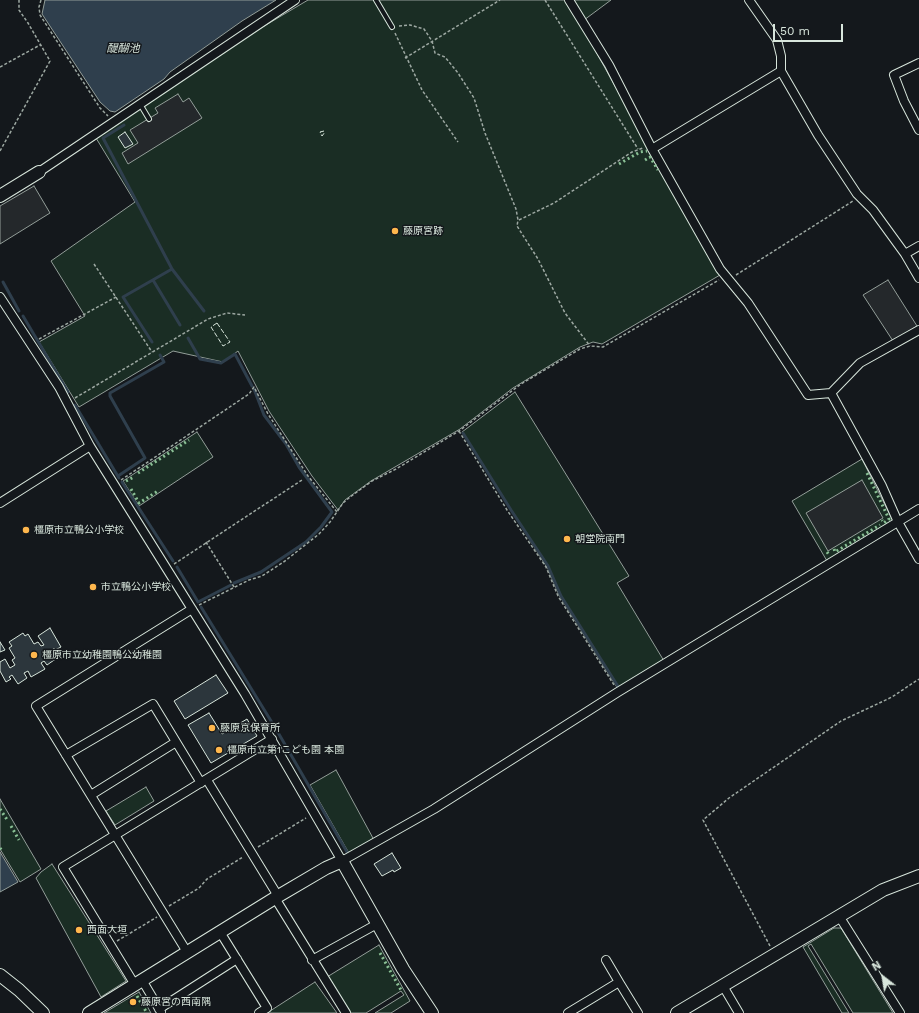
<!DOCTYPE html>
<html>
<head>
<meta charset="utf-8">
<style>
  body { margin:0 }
  #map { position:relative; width:919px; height:1013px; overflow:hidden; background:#14181c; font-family:"Work Sans",sans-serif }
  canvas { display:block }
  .north { position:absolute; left:863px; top:957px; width:40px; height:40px; -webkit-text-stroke:3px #14181c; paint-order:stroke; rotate:329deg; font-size:11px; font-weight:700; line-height:16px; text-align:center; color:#d8e6dc }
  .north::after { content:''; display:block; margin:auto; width:14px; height:18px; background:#d8e6dc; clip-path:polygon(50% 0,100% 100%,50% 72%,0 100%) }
  .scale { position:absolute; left:773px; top:24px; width:70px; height:18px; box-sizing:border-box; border:2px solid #d8e6dc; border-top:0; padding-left:5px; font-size:12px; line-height:14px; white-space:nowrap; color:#d8e6dc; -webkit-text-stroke:3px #14181c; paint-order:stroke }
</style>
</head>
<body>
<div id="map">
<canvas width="919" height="1013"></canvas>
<div class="north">N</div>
<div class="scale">50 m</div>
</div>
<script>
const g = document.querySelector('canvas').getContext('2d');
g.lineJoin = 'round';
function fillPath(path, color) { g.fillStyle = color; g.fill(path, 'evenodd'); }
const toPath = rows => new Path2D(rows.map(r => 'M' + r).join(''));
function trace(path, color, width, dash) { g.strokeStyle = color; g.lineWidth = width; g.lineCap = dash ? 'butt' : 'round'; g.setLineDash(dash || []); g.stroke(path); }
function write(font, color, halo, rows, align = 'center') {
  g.font = font + ' "Work Sans","Noto Sans JP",sans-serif'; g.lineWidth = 3; g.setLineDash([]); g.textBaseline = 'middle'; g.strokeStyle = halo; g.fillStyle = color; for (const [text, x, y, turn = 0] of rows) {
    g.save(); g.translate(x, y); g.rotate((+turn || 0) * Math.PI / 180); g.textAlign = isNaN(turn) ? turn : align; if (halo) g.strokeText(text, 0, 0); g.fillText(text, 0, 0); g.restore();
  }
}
const green = toPath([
  [308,0,611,0,580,23,720,275,602,344,593,342,580,347,513,388,460,429,371,481,345,500,338,510,312,476,269,411,238,351,223,362,173,351,79,407,39,342,85,316,51,261,135,202,96,138,244,38,308,0],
  [515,392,629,576,617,583,664,661,618,689,559,595,548,569,462,432,515,392],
  [197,432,213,457,139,506,123,481,197,432],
  [862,459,893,521,827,561,792,501,862,459],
  [336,770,374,840,350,855,310,785,336,770],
  [146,787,154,801,115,825,106,811,146,787],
  [0,799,41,869,20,882,0,849,0,799],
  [52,864,126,981,101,997,36,878,41,872,52,864],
  [834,928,841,928,893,1013,853,1013,811,944,808,946,849,1013,842,1013,803,947,834,928],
  [379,945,410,1001,391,1013,375,1013,404,995,401,991,366,1013,351,1013,327,977,379,945],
  [315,982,337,1013,267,1013,315,982],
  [139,992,151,1013,104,1013,139,992]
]);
const parking = toPath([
  [178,94,183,102,189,98,202,118,128,164,122,153,138,143,130,130,158,113,155,108,178,94],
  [34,186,50,213,0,244,0,206,34,186],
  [888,280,917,326,893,341,863,295,888,280],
  [862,480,883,518,828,551,806,513,862,480]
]);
const water = toPath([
  [45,0,276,0,242,21,170,72,164,79,115,112,110,111,100,102,42,14,45,0],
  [0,852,18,882,0,892,0,852]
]);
const stream = toPath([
  [124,125,103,138,172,269,123,297,152,342],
  [172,269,204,311],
  [153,280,180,325],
  [3,282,19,311],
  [23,316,68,392],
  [188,338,200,359,221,363,235,354,252,386],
  [75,405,119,478],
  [463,433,511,510,548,566,561,596,619,688],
  [118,476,145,458,110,396,110,393,164,362,160,355],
  [122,482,173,561],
  [177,567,198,602],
  [234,583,261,572,306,542,321,527,332,512,299,467,286,444,264,415,254,389],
  [198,602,231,585],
  [201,607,276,729,347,852]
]);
const building = toPath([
  [125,132,133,144,125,148,118,137,125,132],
  [50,628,61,647,55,650,54,648,52,650,57,658,47,665,44,661,41,663,45,669,31,677,28,671,24,673,27,678,18,684,12,675,9,677,11,679,6,682,0,671,0,662,5,659,10,668,15,665,12,660,15,658,9,648,12,646,9,642,23,633,25,636,28,634,34,644,38,642,41,646,44,645,38,636,50,628],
  [0,642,5,650,0,652,0,642],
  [216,675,228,693,185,719,174,701,216,675],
  [209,713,222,734,247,719,257,736,211,763,188,725,209,713],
  [392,853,401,868,394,872,393,870,382,876,374,864,392,853]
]);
const path = toPath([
  [41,0,39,7,40,15,100,108,108,116],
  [545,0,638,149],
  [399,26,410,25,424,29,432,41,435,53,445,57,458,73,474,98,485,133,516,209,518,220,517,226,538,259,565,313,590,346],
  [395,33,422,90,458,142],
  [405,58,500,0],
  [0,67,40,45],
  [0,151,50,61,28,23,19,10,19,0],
  [519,220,554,203,632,152,643,148],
  [94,264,152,352],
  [736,275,853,201],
  [39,339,116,297],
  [75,398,208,319,227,313,245,315],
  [459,431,507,510,546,567,558,596,614,685],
  [121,480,249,394,254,387,268,414,308,476,337,512],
  [206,542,234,587],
  [174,564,302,480],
  [199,605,249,580,262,576,285,561,319,534,330,522,343,503,350,497,372,481,396,469,459,431,521,384,580,349,590,346,603,347,719,280],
  [258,847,306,818],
  [169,906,199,888,207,879,243,857],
  [117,941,157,917],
  [770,946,703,820,729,798,841,721,892,697,919,679]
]);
const lane = toPath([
  [376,0,392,27],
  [140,104,149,119]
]);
const street = toPath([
  [569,0,609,65,651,147,720,269,748,303,808,395,831,393,860,363,919,330],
  [749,0,777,40,781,56,781,71,818,135,857,194,873,210,905,254,919,278],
  [919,63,894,75,904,101,919,130],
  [652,149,781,71],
  [39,172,295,0],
  [905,254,919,246],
  [0,297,59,387,90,446,245,694,342,861,434,809,618,692,919,509],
  [831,393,882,486,898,522,919,559],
  [0,503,90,446],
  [66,755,153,704,201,783],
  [207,780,278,896],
  [91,795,176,742],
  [275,898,346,1013],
  [839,916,900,1013],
  [220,932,267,1008,259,1013],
  [187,952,36,706,192,609],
  [312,960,377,924],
  [606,960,619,982],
  [142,980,161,1012],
  [135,985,63,867,272,739],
  [723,986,739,1013],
  [159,1009,237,959],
  [568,1013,619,982,638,1013]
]);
const secondary = toPath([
  [0,196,39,172],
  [0,975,19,990,43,1013],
  [89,1013,275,898,326,868,342,861,403,969,432,1013],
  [677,1013,883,890,919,876]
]);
const hedge = toPath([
  [645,160,650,157,658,170],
  [619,164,640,152,647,151],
  [138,473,189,440],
  [867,473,889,519,884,523,882,520],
  [126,481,134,477],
  [131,489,139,503,158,491],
  [834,549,835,552,880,525],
  [827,552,830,556],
  [0,809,8,821],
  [11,826,19,840],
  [0,848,2,851],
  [380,953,401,990],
  [137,996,147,1013]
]);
const fence = toPath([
  [324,131,320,132,322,136,325,132],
  [217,323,230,342,223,346,211,327,217,323]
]);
const markers = [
  [395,231,4,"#ffb74d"],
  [26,530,4,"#ffb74d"],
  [567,539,4,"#ffb74d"],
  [93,587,4,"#ffb74d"],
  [34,655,4,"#ffb74d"],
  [212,728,4,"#ffb74d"],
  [219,750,4,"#ffb74d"],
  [79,930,4,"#ffb74d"],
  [133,1002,4,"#ffb74d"]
];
const poiNames = [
  ["藤原宮跡",403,231],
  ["橿原市立鴨公小学校",34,530],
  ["朝堂院南門",575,539],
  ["市立鴨公小学校",101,587],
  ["橿原市立幼稚園鴨公幼稚園",42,655],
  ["藤原京保育所",220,728],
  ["橿原市立第1こども園 本園",227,750],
  ["西面大垣",87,930],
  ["藤原宮の西南隅",141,1002]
];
const waterNames = [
  ["醍醐池",123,49]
];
fillPath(green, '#1a2d24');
trace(green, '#939e99', 1);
fillPath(parking, '#24282b');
trace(parking, '#939e99', 1);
fillPath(water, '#2f3f4d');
trace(water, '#939e99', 1);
trace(stream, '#2f3f4d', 3);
fillPath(building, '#2c363c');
trace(building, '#d8e6dc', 1);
trace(lane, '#d8e6dc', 6);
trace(street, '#d8e6dc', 10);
trace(secondary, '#d8e6dc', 14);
trace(path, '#9da8a2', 1.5, [3, 2]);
trace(lane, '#14181c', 4);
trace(street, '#14181c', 8);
trace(secondary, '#14181c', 12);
trace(hedge, '#8ac095', 3, [2, 3]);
trace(fence, '#d8e6dc', 1, [5, 2]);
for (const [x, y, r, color] of markers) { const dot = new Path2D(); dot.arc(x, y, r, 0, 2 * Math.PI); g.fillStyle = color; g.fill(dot); trace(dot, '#14181c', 1.5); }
write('10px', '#d8e6dc', '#14181c', poiNames, 'left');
write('italic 11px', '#d8e6dc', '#14181c', waterNames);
</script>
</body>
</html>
